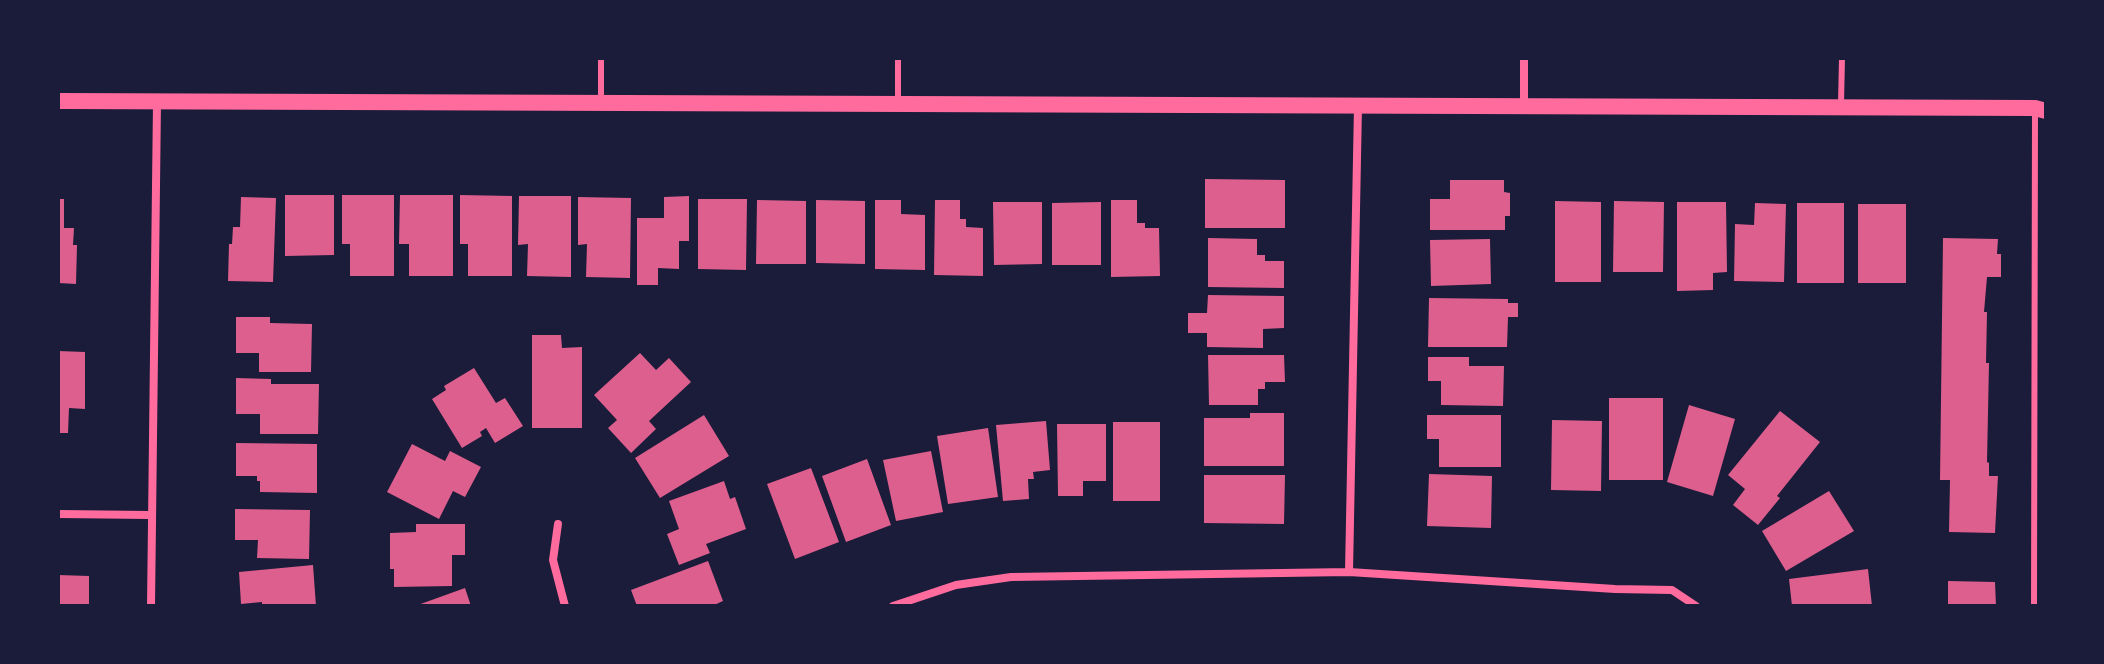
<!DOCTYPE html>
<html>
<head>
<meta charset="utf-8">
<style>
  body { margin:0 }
  #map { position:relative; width:2104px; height:664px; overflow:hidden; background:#1b1b3a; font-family:Inter,sans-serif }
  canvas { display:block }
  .frame { position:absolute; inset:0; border:60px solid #1b1b3a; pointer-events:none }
</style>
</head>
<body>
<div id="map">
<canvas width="2104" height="664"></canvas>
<div class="frame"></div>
</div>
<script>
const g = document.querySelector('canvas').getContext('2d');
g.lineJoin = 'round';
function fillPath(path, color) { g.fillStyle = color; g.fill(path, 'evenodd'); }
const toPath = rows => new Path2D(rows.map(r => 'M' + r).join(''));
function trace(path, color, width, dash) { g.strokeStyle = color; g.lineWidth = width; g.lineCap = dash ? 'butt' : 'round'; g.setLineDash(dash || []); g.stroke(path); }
const building = toPath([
  [1205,179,1285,180,1285,228,1205,228],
  [1450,180,1504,180,1504,192,1510,193,1510,216,1505,216,1505,230,1430,230,1430,199,1450,199],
  [285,195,334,195,334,255,285,256],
  [342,195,394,195,394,276,350,276,350,244,342,244],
  [400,195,453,195,453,276,409,276,409,244,399,244],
  [460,195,512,196,512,276,468,276,468,244,460,244],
  [519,196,571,196,571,277,527,276,528,244,518,245],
  [689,196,689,241,679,241,679,269,658,268,658,285,637,285,637,218,664,218,664,197],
  [241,197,276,198,273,282,228,281,229,244,232,244,233,227,240,227],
  [578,197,631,198,630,278,586,277,587,244,578,245],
  [58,199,64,199,64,228,74,228,73,245,77,245,76,284,58,283],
  [698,199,747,199,746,270,698,269],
  [757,200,806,201,806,264,756,264],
  [816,200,865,201,865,264,816,263],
  [875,200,901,200,901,214,925,215,925,270,875,269],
  [935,200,960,200,960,219,966,219,966,227,983,228,983,276,934,275],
  [1111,200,1137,200,1137,223,1145,223,1145,228,1159,228,1160,276,1111,277],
  [1555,201,1601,202,1601,282,1555,282],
  [1614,201,1664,202,1663,272,1613,272],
  [993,202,1042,202,1042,264,994,265],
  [1101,202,1101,265,1052,265,1052,203],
  [1677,202,1726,202,1727,272,1713,273,1713,290,1677,291],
  [1755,203,1786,204,1784,282,1734,281,1735,224,1754,225],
  [1797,203,1844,203,1844,283,1797,283],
  [1858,204,1906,204,1906,283,1858,283],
  [1208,238,1257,239,1257,255,1265,255,1265,261,1284,261,1284,288,1208,287],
  [1943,238,1998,239,1997,254,2001,254,2001,277,1987,277,1984,312,1987,312,1986,363,1989,363,1987,462,1989,463,1989,476,1998,476,1995,533,1949,532,1950,480,1940,480],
  [1490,239,1491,284,1431,286,1430,240],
  [1208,295,1284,296,1284,328,1263,329,1263,348,1207,347,1207,333,1188,333,1188,313,1207,313],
  [1429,298,1508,299,1508,303,1518,303,1518,317,1508,317,1507,347,1428,347],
  [236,317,270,317,270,323,312,324,311,372,259,372,259,353,236,353],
  [532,335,561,335,562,348,582,347,582,428,532,428],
  [58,351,85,352,85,409,69,408,68,433,58,433],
  [640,353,656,370,669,358,691,382,649,421,656,429,631,453,608,428,617,420,594,395],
  [1208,355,1284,355,1285,382,1265,382,1265,389,1258,389,1258,405,1209,405],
  [1428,357,1469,357,1469,366,1504,366,1503,406,1441,405,1441,381,1428,381],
  [474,368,496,403,505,398,523,426,495,443,486,428,480,432,482,436,462,448,432,399,446,390,444,386],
  [236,378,271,379,271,384,319,384,318,434,260,434,260,414,236,414],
  [1609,398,1663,398,1663,480,1609,480],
  [1689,405,1735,419,1713,496,1667,482],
  [1780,411,1820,442,1777,496,1780,498,1758,525,1733,505,1745,489,1728,475],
  [1250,413,1284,413,1284,466,1204,466,1204,418,1250,418],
  [704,415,729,456,660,498,635,458],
  [1427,415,1501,415,1501,467,1439,467,1439,439,1427,439],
  [1552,420,1602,421,1601,491,1551,490],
  [1046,421,1050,470,1033,472,1034,479,1028,479,1029,499,1003,501,996,425],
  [1113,422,1160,422,1160,501,1113,501],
  [1057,424,1106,424,1106,481,1083,481,1083,496,1058,496],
  [988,428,998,497,948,504,937,436],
  [236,443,317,444,317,493,260,492,260,481,257,481,257,476,236,476],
  [412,444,445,461,450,451,481,467,465,497,453,491,439,519,387,492],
  [931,451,943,512,896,521,883,460],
  [867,459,891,525,846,542,822,476],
  [811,468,839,542,795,559,767,484],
  [1429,474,1492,476,1491,528,1427,526],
  [1204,475,1285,475,1284,524,1204,523],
  [724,481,730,499,735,497,746,529,706,544,710,553,679,565,667,534,679,529,669,501],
  [1829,491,1854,531,1786,571,1762,531],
  [235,509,310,510,309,559,257,558,258,540,235,540],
  [416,524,465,524,465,555,452,555,452,586,394,587,394,569,390,569,390,533,416,532],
  [708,561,723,601,712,606,637,606,631,590],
  [313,565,316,606,262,606,262,602,241,604,239,572],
  [1868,569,1872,606,1792,606,1789,579],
  [58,575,89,576,89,606,58,606],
  [1948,581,1995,582,1996,606,1948,606],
  [465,588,471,606,415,606]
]);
const service = toPath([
  [601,100,601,58],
  [898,104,898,58],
  [1841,104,1842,58],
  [2034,606,2035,110]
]);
const minor = toPath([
  [1524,106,1524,58],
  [58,514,150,515],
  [558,524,553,560,565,606],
  [1349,572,1358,106],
  [151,606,157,102],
  [893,606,956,585,1011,577,1349,572,1615,589,1672,590,1696,606]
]);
const secondary = toPath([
  [58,101,2035,108,2046,111]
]);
fillPath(building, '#dd5f8e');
trace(service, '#ff6b9d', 6);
trace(minor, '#ff6b9d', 8);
trace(secondary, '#ff6b9d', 16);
</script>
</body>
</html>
